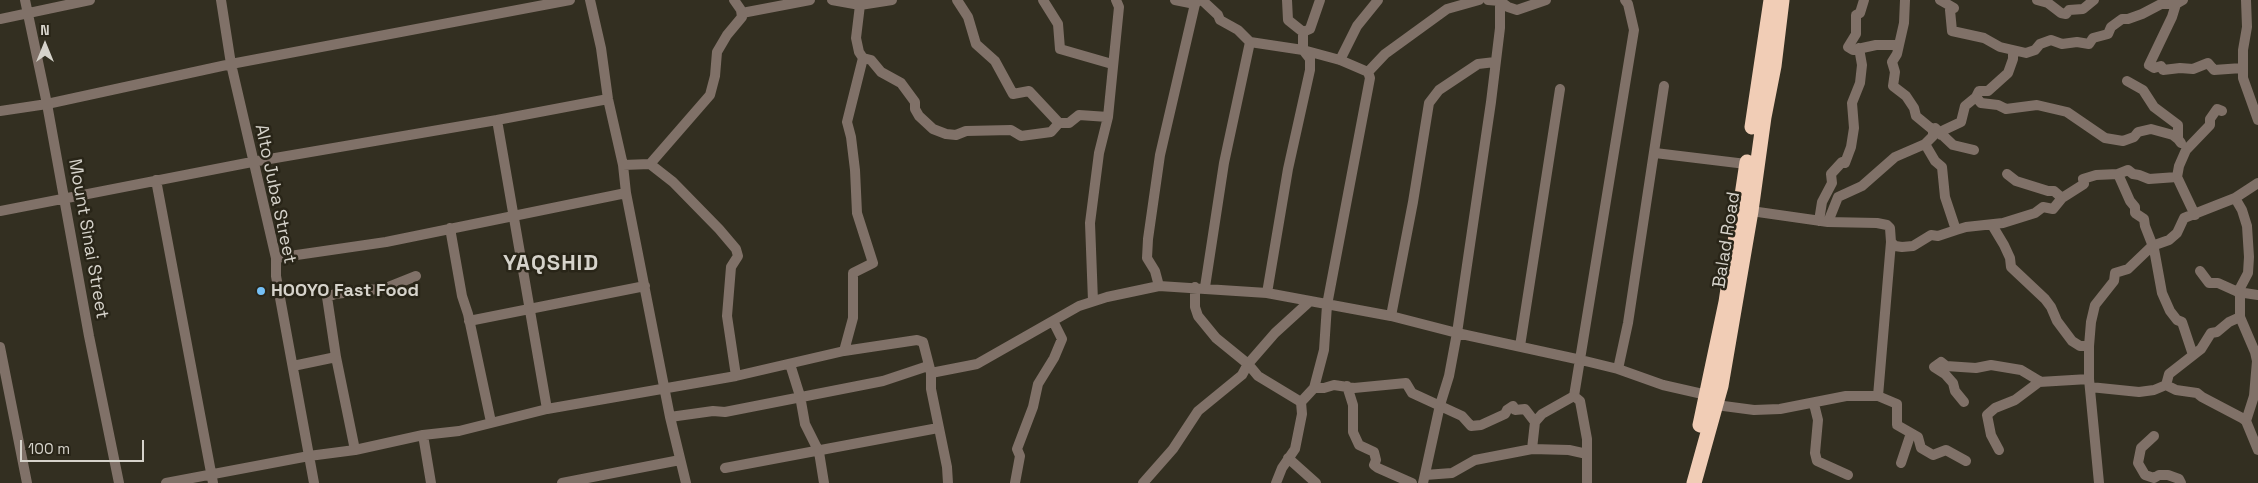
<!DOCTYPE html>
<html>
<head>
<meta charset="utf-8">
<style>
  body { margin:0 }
  #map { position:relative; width:2258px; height:483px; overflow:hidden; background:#332f21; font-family:"Space Grotesk",sans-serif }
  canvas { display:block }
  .north { position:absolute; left:20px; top:20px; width:50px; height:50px; -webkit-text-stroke:4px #292518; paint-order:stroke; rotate:0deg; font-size:14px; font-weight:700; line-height:20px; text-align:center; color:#d6d3cb }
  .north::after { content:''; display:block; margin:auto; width:18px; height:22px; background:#d6d3cb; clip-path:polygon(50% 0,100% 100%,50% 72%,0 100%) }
  .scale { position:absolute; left:20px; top:440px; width:124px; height:22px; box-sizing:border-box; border:2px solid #d6d3cb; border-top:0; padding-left:6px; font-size:15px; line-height:18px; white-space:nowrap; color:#d6d3cb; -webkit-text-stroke:4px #292518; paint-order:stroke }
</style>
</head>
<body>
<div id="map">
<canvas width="2258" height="483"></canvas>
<div class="north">N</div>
<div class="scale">100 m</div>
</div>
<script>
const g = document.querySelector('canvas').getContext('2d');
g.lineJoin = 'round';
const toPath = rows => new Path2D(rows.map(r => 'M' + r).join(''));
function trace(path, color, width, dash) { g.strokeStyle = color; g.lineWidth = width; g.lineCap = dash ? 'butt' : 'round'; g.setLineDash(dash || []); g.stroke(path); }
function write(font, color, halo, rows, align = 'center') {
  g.font = font + ' "Space Grotesk",sans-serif'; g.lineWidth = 5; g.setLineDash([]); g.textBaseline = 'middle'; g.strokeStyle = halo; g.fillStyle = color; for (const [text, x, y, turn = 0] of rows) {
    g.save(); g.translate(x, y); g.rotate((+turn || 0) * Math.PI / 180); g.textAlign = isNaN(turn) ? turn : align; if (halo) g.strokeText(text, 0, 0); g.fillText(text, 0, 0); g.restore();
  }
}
const minor = toPath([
  [25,0,47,104,89,336,119,483],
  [221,0,231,64,276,258,276,276,314,483],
  [590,0,601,48,608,99,623,165,626,193,670,417,686,483],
  [832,0,860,5,892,0],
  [957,0,968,17,976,44,995,61,1013,94,1029,91,1059,123,1069,123,1079,115,1108,117],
  [1043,0,1058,24,1060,49,1112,64],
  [1175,0,1195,4,1198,1],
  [1202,0,1218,15,1220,20,1238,30,1250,42,1303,50,1340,60,1368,72,1370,78,1327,305,1324,350,1314,388,1301,402,1302,414,1295,449,1282,468,1276,483],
  [1488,0,1500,1,1508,7,1517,10,1546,0],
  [1864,0,1860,13,1856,15,1856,34,1848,47,1853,50,1876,45,1899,45,1897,54,1892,62,1895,72,1893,86,1906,96,1914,108,1916,116,1933,130,1935,128,1953,145,1974,150],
  [1940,0,1954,8,1950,10,1952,31,1984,38,2000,47,2026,53,2035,50,2040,44,2051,40,2062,44,2077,42,2089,44,2093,38,2108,34,2111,27,2122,19,2128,19,2142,14,2161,4,2176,4,2175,0],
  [2037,0,2048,3,2061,13,2066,14,2069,10,2083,9,2094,0],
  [2183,0,2176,4,2172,17,2149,65,2154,68,2161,66,2163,70,2180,68,2193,69,2208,63,2214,70,2242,68],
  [2246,0,2247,27,2243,50,2243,78,2258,120],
  [742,13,810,0],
  [0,19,90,0],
  [1303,32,1310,29,1320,0],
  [1899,45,1904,23,1905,0],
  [863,58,871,60,881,72,901,83,915,102,915,109,919,116,933,129,946,134,956,135,966,131,1011,130,1021,136,1051,132,1059,123],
  [1340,60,1357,26,1378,0],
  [1368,72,1385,54,1447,9,1479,0],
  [2127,81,2143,90,2154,107,2178,125,2178,139,2181,143],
  [1976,97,1981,103,1998,105,2006,109,2037,105,2067,112,2105,138,2123,141,2134,137,2138,132,2151,129,2173,135,2178,139],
  [0,111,47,104,231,64,570,0],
  [497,120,547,409],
  [1941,135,1944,130,1961,122,1965,106,1976,97,1979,91,1988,91,2008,73,2013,59,2013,51],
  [1655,153,1746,164],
  [650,164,673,182,719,229,736,249,738,256,731,267,727,316,736,376],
  [623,165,650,164,710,95,715,76,717,52,727,35,742,17,741,10,734,0],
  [2007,174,2016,181,2048,191,2054,191,2062,198],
  [2118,174,2130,201,2135,207,2135,213,2144,219,2145,226,2154,249,2162,293,2170,311,2177,320,2182,322,2193,355],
  [156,180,213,483],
  [2235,198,2242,210,2247,226,2249,257,2248,273,2238,292,2240,295,2240,317,2255,352,2257,361,2254,396,2246,421],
  [0,211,252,162,497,120,608,99],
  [1751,211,1828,222,1877,223,1887,225,1890,228,1891,242,1895,246,1902,247,1913,246,1931,235,1938,236,1956,230,1945,197,1942,167,1935,161,1925,144,1933,136,1933,130],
  [2195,215,2177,177,2179,166,2186,150,2210,125,2210,119,2217,109,2222,111],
  [1819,221,1822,202,1832,183,1831,174,1842,162,1845,163,1851,147,1854,128,1852,103,1860,83,1862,65,1859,48],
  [1828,222,1838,197,1862,186,1895,157,1925,144],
  [1992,225,2004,245,2010,258,2011,267,2045,299,2051,307,2057,321,2072,341,2080,346,2089,346],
  [450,228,462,296,468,314,491,422],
  [1956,230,1966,227,2003,223,2035,213,2043,207,2053,209,2062,198,2084,184,2083,179,2096,175,2118,174,2128,170,2133,174,2139,175,2149,179,2177,177],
  [276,258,386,242,626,193],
  [2200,271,2209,283,2218,283,2238,292,2258,295],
  [1159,286,1155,271,1147,258,1148,239,1160,155,1195,4],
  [1195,287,1195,307,1198,316,1216,338,1248,364,1258,376,1301,402],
  [1205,287,1224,163,1250,42],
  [1267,293,1288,169,1310,70,1310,59,1303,50,1303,32,1288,20,1287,0],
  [1093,301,1090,223,1099,153,1108,117,1119,7,1116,0],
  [1391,316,1413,202,1429,103,1439,90,1478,64,1495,62],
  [469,321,645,286],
  [1520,346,1560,89],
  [0,347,27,483],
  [844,351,853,318,853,273,873,263,857,213,855,170,851,137,847,122,863,58,859,52,856,38,860,5],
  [790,364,800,396,805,424,819,452,824,483],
  [293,366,336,357],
  [1618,369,1628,323,1664,86],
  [931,373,977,364,1079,306,1107,297,1159,286,1267,293,1391,316,1457,333,1581,360,1618,369,1663,385,1707,395],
  [2166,385,2176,390,2197,393,2202,397,2242,418,2246,421,2258,450],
  [1347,386,1353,405,1353,432,1359,445,1374,452,1376,460,1374,465,1378,468,1412,483],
  [2090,387,2139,392,2154,390,2166,385,2169,374,2201,349,2211,333,2217,332,2229,322,2240,317],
  [1314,388,1324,388,1334,385,1354,388,1406,383,1412,393,1462,416,1471,426,1481,425,1505,414,1507,410,1513,406,1515,410,1525,409,1535,422],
  [1878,396,1891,242],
  [1964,402,1955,391,1953,383,1945,374,1934,367,1941,362,1946,366,1976,368,1991,365,2021,370,2041,382],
  [1814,404,1818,420,1815,453,1817,461,1848,475],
  [1716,405,1754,410,1780,409,1846,396,1878,396,1897,404,1897,425,1918,437,1921,448,1933,455,1946,450,1966,461],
  [670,417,713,411,725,412,883,381,928,366],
  [423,435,431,483],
  [2154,436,2141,448,2138,463,2145,475,2154,478,2159,475,2168,475,2179,479,2181,483],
  [1532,449,1535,422,1542,414,1574,396],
  [355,450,336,357,327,297,335,294,386,288,416,276],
  [1999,450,1991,435,1987,415,1995,408,2015,400,2039,382,2089,379],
  [1288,458,1316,483],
  [1901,463,1911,433],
  [725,468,938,428],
  [1425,475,1452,473,1475,460,1532,449,1569,450,1587,454],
  [166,483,309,456,355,450,423,435,459,431,547,409,736,376,844,351,917,340,923,342,931,373,931,389,947,467,948,483],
  [562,483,680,460],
  [1015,483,1020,456,1017,449,1033,407,1038,384,1054,358,1062,339,1053,321],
  [1143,483,1173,449,1198,411,1242,375,1248,364,1275,333,1309,302],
  [1423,483,1440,405,1449,376,1457,333,1491,102,1500,28,1500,0],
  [1587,483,1587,439,1580,401,1574,396,1634,30,1628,4,1625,0],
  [2099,483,2089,379,2089,346,2091,322,2095,305,2114,281,2115,273,2128,269,2152,246,2169,240,2177,233,2184,218,2235,198,2258,183]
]);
const highway = toPath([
  [1752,127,1771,0],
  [1700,425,1726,302,1747,162],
  [1694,483,1721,386,1751,211,1764,117,1774,66,1782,0]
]);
const markers = [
  [261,291,5,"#75c0f6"]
];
const streetNames = [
  ["Alto Juba Street",275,194,78],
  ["Mount Sinai Street",88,239,80],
  ["Balad Road",1727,240,-81]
];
const poiNames = [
  ["HOOYO Fast Food",271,291]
];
const districtNames = [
  ["YAQSHID",551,264]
];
trace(minor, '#807168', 10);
trace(highway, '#f1cdb6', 15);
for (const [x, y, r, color] of markers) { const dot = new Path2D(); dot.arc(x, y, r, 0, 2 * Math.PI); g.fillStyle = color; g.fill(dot); trace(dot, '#292518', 2); }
write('18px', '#d6d3cb', '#292518', streetNames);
write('bold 18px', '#d6d3cb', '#292518', poiNames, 'left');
g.letterSpacing = '1px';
write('bold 22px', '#d6d3cb', '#292518', districtNames);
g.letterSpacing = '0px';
</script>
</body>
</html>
